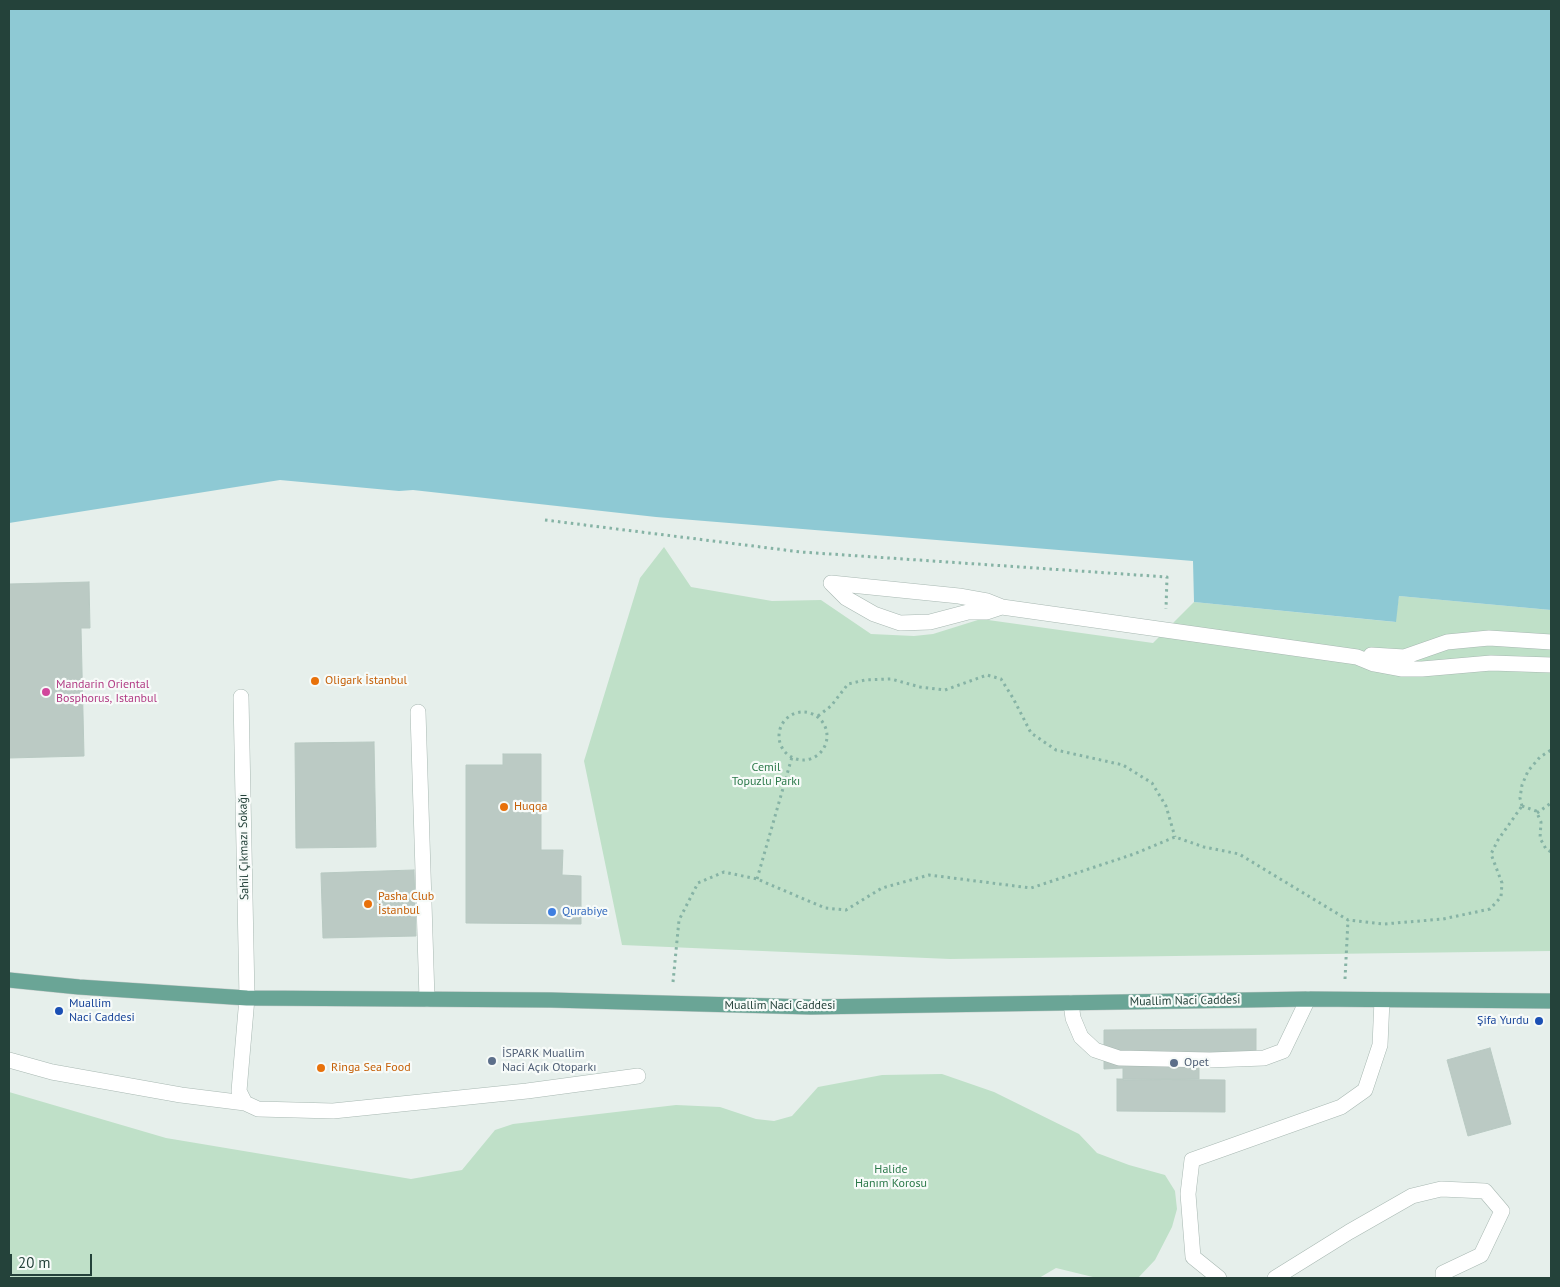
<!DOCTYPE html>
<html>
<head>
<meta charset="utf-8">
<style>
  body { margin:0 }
  #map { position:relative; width:1560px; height:1287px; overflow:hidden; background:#e6efeb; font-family:"PT Sans",sans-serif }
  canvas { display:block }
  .frame { position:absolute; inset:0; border:10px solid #24423a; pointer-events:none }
  .scale { position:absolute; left:10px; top:1254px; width:82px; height:22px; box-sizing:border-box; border:2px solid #24423a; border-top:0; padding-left:6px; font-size:15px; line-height:18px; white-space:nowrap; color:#24423a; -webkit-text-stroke:4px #f7fbf9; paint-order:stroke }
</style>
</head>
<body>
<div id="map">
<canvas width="1560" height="1287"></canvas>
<div class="frame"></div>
<div class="scale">20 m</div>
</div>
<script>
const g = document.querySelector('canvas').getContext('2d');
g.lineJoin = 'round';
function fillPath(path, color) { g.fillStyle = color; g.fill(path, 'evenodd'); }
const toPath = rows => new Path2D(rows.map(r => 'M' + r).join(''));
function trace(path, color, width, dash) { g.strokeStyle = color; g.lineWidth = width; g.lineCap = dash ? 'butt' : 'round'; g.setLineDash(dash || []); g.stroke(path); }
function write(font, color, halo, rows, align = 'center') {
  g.font = font + ' "PT Sans",sans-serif'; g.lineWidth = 4.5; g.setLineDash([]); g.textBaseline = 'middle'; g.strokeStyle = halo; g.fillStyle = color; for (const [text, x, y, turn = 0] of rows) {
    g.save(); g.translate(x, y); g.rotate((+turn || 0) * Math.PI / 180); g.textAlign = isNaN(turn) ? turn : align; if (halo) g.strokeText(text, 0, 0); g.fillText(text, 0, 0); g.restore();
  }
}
const green = toPath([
  [664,547,691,587,772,601,821,600,871,634,914,636,933,634,981,619,1153,643,1194,602,1395,622,1399,596,1551,610,1551,951,950,959,622,945,584,761,640,578],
  [942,1074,994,1092,1079,1134,1097,1153,1129,1165,1165,1175,1175,1191,1177,1209,1172,1227,1155,1260,1138,1278,1097,1278,1056,1268,1039,1278,9,1278,9,1092,166,1138,411,1179,462,1170,495,1130,513,1124,676,1105,720,1107,756,1119,774,1121,792,1116,818,1087,882,1075]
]);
const water = toPath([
  [9,9,1551,9,1551,610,1399,596,1396,622,1194,602,1193,561,656,517,413,490,399,491,280,480,9,523]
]);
const building = toPath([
  [89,582,90,628,81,628,84,756,9,758,9,584,89,582],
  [374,742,376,847,296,848,295,743,374,742],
  [503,754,541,754,541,850,563,850,562,875,581,876,581,924,466,923,466,765,503,765,503,754],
  [414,870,416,936,323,938,321,873,414,870],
  [1256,1029,1256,1065,1199,1066,1199,1079,1123,1080,1123,1068,1104,1069,1104,1030,1256,1029],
  [1490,1048,1511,1124,1468,1136,1447,1060,1490,1048],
  [1117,1079,1225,1080,1225,1112,1117,1111,1117,1079]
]);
const path = toPath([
  [545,520,801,552,1167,577,1166,609],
  '779 736a24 24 0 1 1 48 0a24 24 0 1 1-48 0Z',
  [818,716,831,706,848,684,865,680,891,679,920,687,945,690,987,675,1001,679,1013,698,1031,733,1056,750,1123,765,1152,783,1166,806,1175,837],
  [1522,806,1520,798,1522,785,1528,771,1540,757,1551,750],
  [1522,806,1536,811,1541,822,1540,838,1546,849,1551,852],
  [1537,813,1551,803],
  [757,879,792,757],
  [1345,979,1348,920],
  [673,982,679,920,698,883,724,872,757,879,825,908,846,910,882,888,929,875,1031,888,1134,854,1175,837,1204,847,1239,854,1348,920,1384,924,1443,919,1490,909,1501,897,1502,883,1491,854,1498,840,1522,806]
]);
const minor = toPath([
  [831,583,959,596,987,601,1002,607,1357,657,1374,664,1401,669,1422,669,1491,663,1551,665],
  [831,583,846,598,874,614,900,623,930,622,968,612,987,612,1002,607],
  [1371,655,1404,657,1447,642,1489,638,1551,642],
  [241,697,247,998,239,1091,245,1103,258,1109,333,1111,527,1091,638,1076],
  [418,712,427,999],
  [1071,1003,1073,1018,1081,1037,1095,1050,1119,1058,1210,1060,1264,1058,1283,1051,1308,999],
  [9,1060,52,1072,181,1095,245,1103],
  [1219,1278,1193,1257,1188,1194,1192,1160,1341,1107,1365,1090,1380,1045,1382,1000],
  [1275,1278,1349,1232,1412,1196,1441,1189,1485,1191,1502,1211,1481,1255,1443,1273,1443,1278]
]);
const major = toPath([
  [9,980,79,987,247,998,551,1000,811,1007,1308,999,1551,1001]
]);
const markers = [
  [315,681,5,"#e8710a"],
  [46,692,5,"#d1479c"],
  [504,807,5,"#e8710a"],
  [368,904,5,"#e8710a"],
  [552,912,5,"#3f7fe0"],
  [59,1011,5,"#1a4fb4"],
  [1539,1021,5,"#1a4fb4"],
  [492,1061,5,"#5c6f8a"],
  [1174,1063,5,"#5c6f8a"],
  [321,1068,5,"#e8710a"]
];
const foodNames = [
  ["Oligark İstanbul",325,681],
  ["Huqqa",514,807],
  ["Pasha Club",378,897],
  ["İstanbul",378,911],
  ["Ringa Sea Food",331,1068]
];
const hotelNames = [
  ["Mandarin Oriental",56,685],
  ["Bosphorus, Istanbul",56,699]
];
const parkNames = [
  ["Cemil",766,768],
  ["Topuzlu Parkı",766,782],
  ["Halide",891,1170],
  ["Hanım Korosu",891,1184]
];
const streetNames = [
  ["Sahil Çıkmazı Sokağı",244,847,-91],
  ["Muallim Naci Caddesi",1185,1001,-1],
  ["Muallim Naci Caddesi",780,1006]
];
const shopNames = [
  ["Qurabiye",562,912]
];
const transitNames = [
  ["Muallim",69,1004],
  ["Naci Caddesi",69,1018],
  ["Şifa Yurdu",1529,1021,"right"]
];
const serviceNames = [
  ["İSPARK Muallim",502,1054],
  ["Naci Açık Otoparkı",502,1068],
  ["Opet",1184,1063]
];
fillPath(green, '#bfe0c8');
fillPath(water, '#8ec9d4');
fillPath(building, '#bbcac4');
trace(building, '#b8c9c2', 1);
trace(minor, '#a8b8b2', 16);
trace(major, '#c2cac8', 16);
trace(path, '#86b3a5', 3, [2.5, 4]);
trace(minor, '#fff', 15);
trace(major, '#6aa596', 15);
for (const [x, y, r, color] of markers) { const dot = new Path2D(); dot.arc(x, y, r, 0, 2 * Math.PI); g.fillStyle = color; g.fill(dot); trace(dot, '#f7fbf9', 2); }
write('12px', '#c56008', '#f7fbf9', foodNames, 'left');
write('12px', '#b23c85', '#f7fbf9', hotelNames, 'left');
write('12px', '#2d7a4b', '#f7fbf9', parkNames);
write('12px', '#24423a', '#f7fbf9', streetNames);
write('12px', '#366cbe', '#f7fbf9', shopNames, 'left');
write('12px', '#164399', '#f7fbf9', transitNames, 'left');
write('12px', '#4e5e75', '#f7fbf9', serviceNames, 'left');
</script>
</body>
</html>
